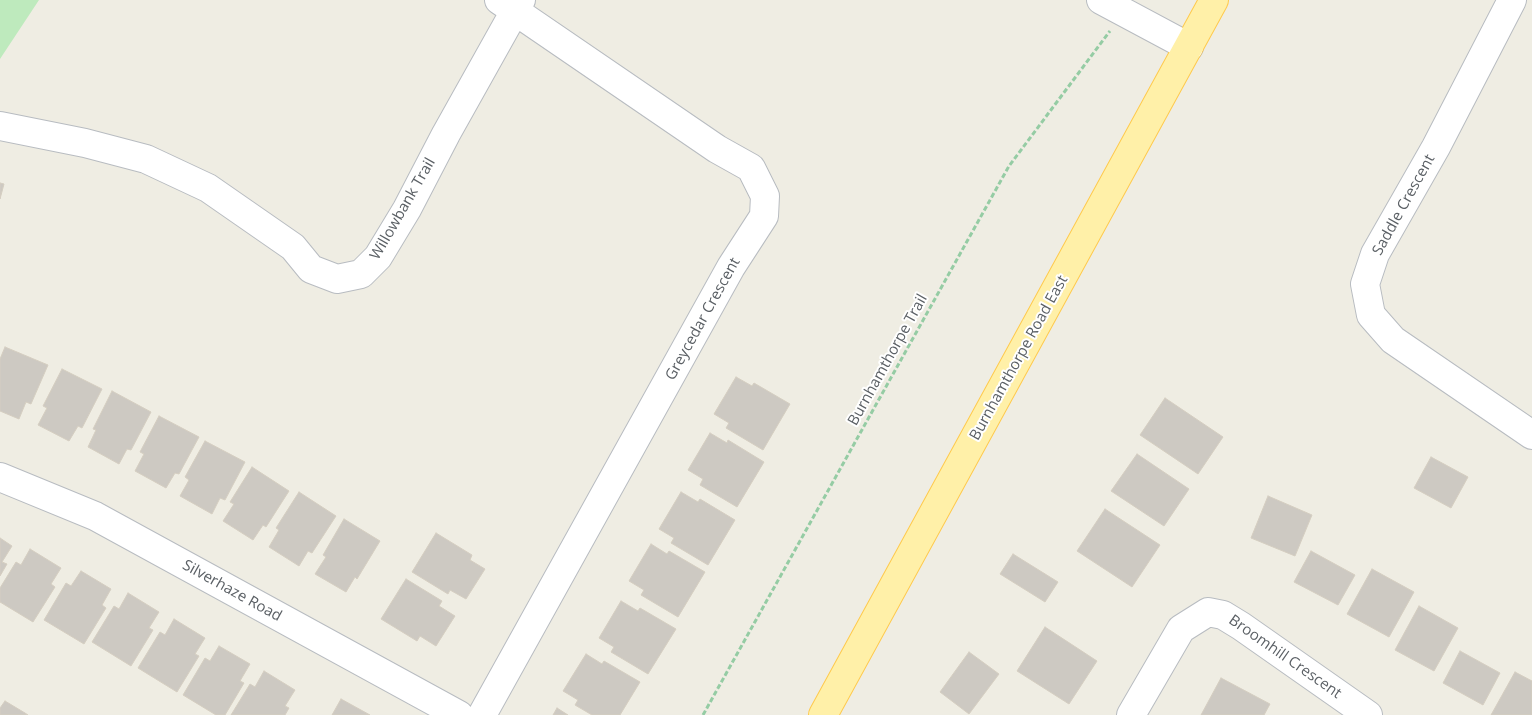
<!DOCTYPE html>
<html>
<head>
<meta charset="utf-8">
<style>
  body { margin:0 }
  canvas { display:block; background:#efede3 }
</style>
</head>
<body>
<canvas width="1532" height="715"></canvas>
<script>
const g = document.querySelector('canvas').getContext('2d');
g.lineJoin = 'round';
function fillPath(path, color) { g.fillStyle = color; g.fill(path, 'evenodd'); }
const toPath = rows => new Path2D(rows.map(r => 'M' + r).join(''));
function trace(path, color, width, dash) { g.strokeStyle = color; g.lineWidth = width; g.lineCap = dash ? 'butt' : 'round'; g.setLineDash(dash || []); g.stroke(path); }
function write(font, color, halo, rows, align = 'center') {
  g.font = font + ' "Open Sans",sans-serif'; g.lineWidth = 4; g.setLineDash([]); g.textBaseline = 'middle'; g.strokeStyle = halo; g.fillStyle = color; for (const [text, x, y, turn = 0] of rows) {
    g.save(); g.translate(x, y); g.rotate((+turn || 0) * Math.PI / 180); g.textAlign = isNaN(turn) ? turn : align; if (halo) g.strokeText(text, 0, 0); g.fillText(text, 0, 0); g.restore();
  }
}
const green = toPath([
  [0,0,39,0,0,59]
]);
const building = toPath([
  [0,183,4,184,0,199,0,183],
  [5,347,48,365,31,404,26,402,19,419,0,411,0,359,5,347],
  [62,369,102,389,82,428,78,426,69,441,38,425,47,408,43,406,62,369],
  [736,377,752,386,754,383,790,404,763,450,726,428,729,423,714,414,736,377],
  [112,391,151,412,131,450,127,449,119,464,88,447,96,430,93,429,112,391],
  [1165,398,1223,437,1198,474,1140,435,1165,398],
  [159,416,199,437,179,474,175,473,166,488,135,471,144,454,140,452,159,416],
  [710,433,727,443,728,440,764,462,737,507,700,485,703,479,688,470,710,433],
  [205,441,245,462,225,500,220,498,212,514,180,496,189,480,185,477,205,441],
  [1137,454,1189,489,1164,526,1111,491,1137,454],
  [1431,457,1468,477,1451,508,1414,488,1431,457],
  [252,467,289,491,266,527,263,525,253,540,223,521,234,504,230,502,252,467],
  [299,492,336,516,312,553,308,551,299,566,269,547,279,530,276,528,299,492],
  [681,492,698,502,700,499,735,520,708,565,671,543,674,538,659,529,681,492],
  [1268,496,1312,515,1295,556,1251,538,1268,496],
  [1105,509,1160,545,1132,587,1077,551,1105,509],
  [344,519,380,541,357,579,355,577,346,592,315,574,326,557,323,555,344,519],
  [436,533,472,555,470,560,485,569,466,599,450,590,448,594,412,572,436,533],
  [0,538,12,546,2,562,7,564,0,576,0,538],
  [651,544,667,554,669,551,705,572,678,617,641,595,644,590,629,581,651,544],
  [30,549,61,568,51,584,55,587,33,622,0,602,0,588,16,562,21,565,30,549],
  [1311,551,1355,575,1338,605,1294,582,1311,551],
  [1013,554,1058,582,1045,602,1000,574,1013,554],
  [1372,569,1414,592,1389,637,1347,614,1372,569],
  [81,571,111,589,102,605,106,608,84,644,44,620,66,583,71,586,81,571],
  [406,579,442,601,439,606,455,616,436,646,420,636,417,641,381,619,406,579],
  [128,593,159,612,149,628,153,630,131,666,92,642,114,606,119,609,128,593],
  [621,601,638,611,640,608,676,629,648,674,611,652,614,647,599,638,621,601],
  [1419,606,1458,628,1434,671,1395,650,1419,606],
  [174,619,205,638,195,654,199,656,177,692,138,668,160,632,165,635,174,619],
  [1045,627,1097,661,1069,704,1017,671,1045,627],
  [219,646,250,664,240,681,244,683,225,715,216,715,183,695,205,658,210,661,219,646],
  [1460,651,1500,673,1483,705,1443,683,1460,651],
  [969,652,999,674,969,714,940,692,969,652],
  [586,654,602,664,604,661,640,682,620,715,592,715,575,705,578,700,563,691,586,654],
  [264,671,295,690,285,706,289,708,285,715,231,715,250,684,255,687,264,671],
  [1515,672,1532,681,1532,715,1491,715,1515,672],
  [1221,678,1270,704,1264,715,1201,715,1221,678],
  [341,699,370,715,332,715,341,699],
  [5,701,25,713,28,715,0,715,0,708,5,701],
  [557,708,568,715,553,715,557,708]
]);
const path = toPath([
  [703,715,1009,166,1110,31]
]);
const minor = toPath([
  [1101,0,1189,47],
  [1512,0,1436,147,1375,254,1365,284,1371,315,1393,340,1532,435],
  [0,126,85,143,146,159,208,188,293,247,311,269,337,279,361,274,378,257,407,209,446,134,521,0],
  [0,477,95,516,459,715],
  [482,715,731,267,764,216,765,196,751,168,717,149,499,0],
  [1131,715,1181,629,1208,612,1223,615,1241,626,1368,715]
]);
const major = toPath([
  [823,715,1214,0]
]);
const streetNames = [
  ["Saddle Crescent",1404,205,-61],
  ["Willowbank Trail",403,209,-60],
  ["Greycedar Crescent",703,319,-61],
  ["Burnhamthorpe Road East",1019,358,-61],
  ["Burnhamthorpe Trail",888,360,-61],
  ["Silverhaze Road",232,591,29],
  ["Broomhill Crescent",1285,657,35]
];
fillPath(green, '#beeabd');
fillPath(building, '#cdc9c2');
trace(building, '#d5cec1', 1);
trace(minor, '#b8bcc1', 30);
trace(major, '#ffca4c', 30);
trace(path, '#95cca4', 3, [5, 2.5]);
trace(minor, '#fff', 28);
trace(major, '#fff0a8', 28);
write('15px', '#5b6065', '#fff', streetNames);
</script>
</body>
</html>
